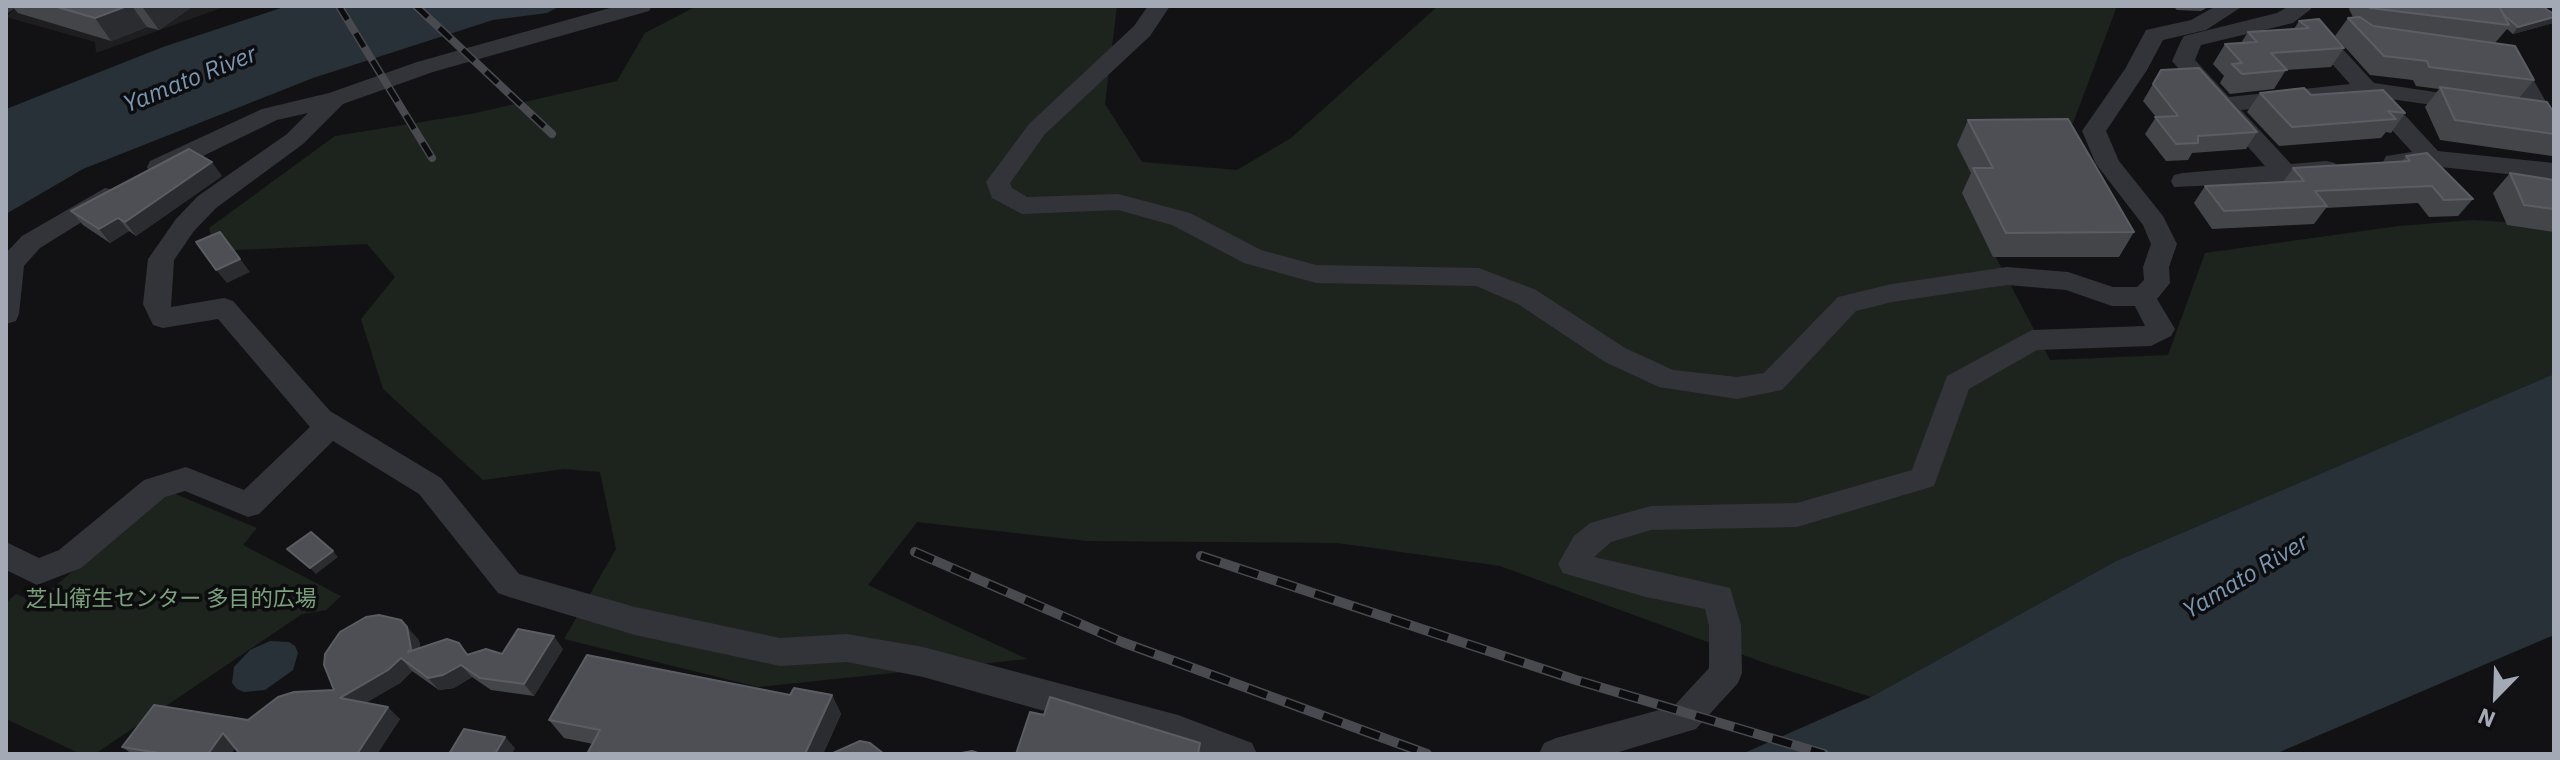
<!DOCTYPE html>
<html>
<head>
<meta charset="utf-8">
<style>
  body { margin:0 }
  #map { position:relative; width:2560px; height:760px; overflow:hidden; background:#121214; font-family:"IBM Plex Sans",sans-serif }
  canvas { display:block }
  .frame { position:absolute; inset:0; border:8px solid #a3a9b5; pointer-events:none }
  .north { position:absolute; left:2456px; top:656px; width:80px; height:80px; -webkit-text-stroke:6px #0d0d0f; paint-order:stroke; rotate:203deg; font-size:22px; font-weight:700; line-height:32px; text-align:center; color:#a3a9b5 }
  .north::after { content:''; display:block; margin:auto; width:28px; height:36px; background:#a3a9b5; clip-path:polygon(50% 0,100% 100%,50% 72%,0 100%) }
</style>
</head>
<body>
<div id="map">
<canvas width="2560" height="760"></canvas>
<div class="frame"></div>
<div class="north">N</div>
</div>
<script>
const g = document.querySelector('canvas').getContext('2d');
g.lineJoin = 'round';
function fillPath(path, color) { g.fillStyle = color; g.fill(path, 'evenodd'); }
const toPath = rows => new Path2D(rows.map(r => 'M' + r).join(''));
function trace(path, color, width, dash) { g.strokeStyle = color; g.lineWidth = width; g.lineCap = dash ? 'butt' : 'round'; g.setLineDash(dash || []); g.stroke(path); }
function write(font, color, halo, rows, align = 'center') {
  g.font = font + ' "IBM Plex Sans","Noto Sans JP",sans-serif'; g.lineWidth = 7; g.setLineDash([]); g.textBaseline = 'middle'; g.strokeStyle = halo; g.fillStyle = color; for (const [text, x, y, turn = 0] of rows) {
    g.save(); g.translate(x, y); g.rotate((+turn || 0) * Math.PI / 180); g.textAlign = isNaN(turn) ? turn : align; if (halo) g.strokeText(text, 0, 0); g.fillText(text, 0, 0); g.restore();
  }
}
const built = toPath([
  [18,6,227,6,96,53,95,42,6,17]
]);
const green = toPath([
  [697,6,1117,6,1105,104,1142,162,1237,170,1291,138,1438,6,2117,6,2073,123,1974,165,1979,225,2050,360,2168,355,2205,253,2399,226,2473,220,2554,225,2554,374,2116,561,1871,697,1765,663,1500,566,1338,543,1088,541,917,522,868,585,1027,659,758,687,564,639,616,549,600,472,564,469,483,480,383,389,361,319,395,277,367,244,215,251,209,228,335,136,471,114,617,81,645,33],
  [173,493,257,528,243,545,341,596,326,610,302,614,95,754,81,754,6,719,6,603,16,594,36,602,160,498]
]);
const water = toPath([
  [287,6,560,6,547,13,493,20,313,78,83,169,6,214,6,109,163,47],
  [2554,374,2554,635,2275,754,1742,754,1871,697,2116,561],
  [270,641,289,642,295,646,298,653,293,670,265,690,244,692,237,689,232,683,234,667,250,650]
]);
const minor = toPath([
  [6,6,19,6,6,14,6,6],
  [617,6,652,6,649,11,433,72,343,104,303,144,216,208,194,231,174,260,171,307,224,298,233,301,330,411,441,478,519,574,635,607,780,638,847,634,923,647,1178,715,1252,743,1257,754,1198,754,923,677,847,662,780,666,635,635,509,597,498,593,419,494,333,441,259,514,248,517,185,491,165,497,81,568,37,585,6,570,6,542,39,558,59,550,144,480,186,467,244,490,310,427,218,319,163,328,153,325,143,304,148,259,176,219,198,196,287,134,308,113,277,120,168,173,150,173,147,167,150,161,262,109,329,93,417,62,617,6],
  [1148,6,1170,6,1150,36,1045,134,1010,183,1012,188,1027,197,1118,194,1190,213,1261,250,1316,265,1479,268,1536,290,1625,348,1673,370,1737,377,1764,373,1838,297,1892,284,2007,267,2068,272,2113,287,2137,287,2144,280,2143,267,2151,244,2143,225,2096,164,2082,131,2125,69,2146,30,2191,20,2216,6,2243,6,2206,30,2163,40,2147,70,2106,131,2119,161,2163,216,2177,244,2169,267,2170,283,2157,299,2175,329,2171,336,2151,346,2037,350,1969,389,1934,486,1797,527,1651,530,1611,542,1594,557,1730,588,1741,625,1742,673,1738,683,1696,729,1612,754,1539,754,1544,743,1556,738,1674,706,1709,668,1709,625,1705,609,1646,597,1563,573,1558,564,1574,536,1590,523,1651,506,1797,503,1912,470,1947,376,2032,330,2145,326,2135,306,2112,306,2066,290,2007,285,1892,302,1856,311,1782,390,1737,399,1659,387,1605,362,1518,304,1476,286,1316,283,1244,263,1172,225,1118,210,1022,214,992,198,986,182,1029,124,1134,26,1148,6],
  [2289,6,2311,6,2311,9,2293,23,2201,45,2195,60,2229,97,2350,84,2309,38,2320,31,2328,33,2374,83,2476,98,2480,103,2476,108,2468,110,2390,99,2438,151,2554,163,2554,179,2431,166,2386,168,2383,162,2386,156,2412,152,2362,97,2241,110,2291,164,2326,161,2335,163,2338,169,2335,175,2286,182,2174,187,2171,181,2174,175,2183,173,2265,166,2172,61,2181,41,2184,36,2277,13,2289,6],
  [2509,49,2520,56,2554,116,2554,145,2542,137,2498,56,2509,49],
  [105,188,114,190,117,196,114,202,40,248,24,266,19,314,16,321,6,324,6,253,22,236,105,188]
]);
const railFar1 = toPath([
  [339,6,432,158],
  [416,6,552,134]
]);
const rail = toPath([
  [915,552,1122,642,1427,754],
  [1201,556,1576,680,1824,754]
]);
const wall = toPath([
  [12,6,193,6,159,30,147,27,111,41,18,13],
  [2173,6,2210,6,2201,11,2177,10],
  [2351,6,2552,6,2546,9,2554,14,2553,23,2513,34,2507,29,2495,43,2534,80,2519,98,2554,113,2554,153,2552,156,2440,140,2425,107,2439,89,2416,86,2413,80,2370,75,2335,36,2348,18,2353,17,2349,9],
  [2299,21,2344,48,2331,67,2286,70,2274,89,2230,94,2220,83,2224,76,2213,64,2225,44,2241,43,2248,32,2294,29],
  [2161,70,2257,132,2246,149,2192,153,2188,160,2166,161,2145,134,2156,117,2143,101],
  [2260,93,2311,95,2405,113,2391,133,2386,132,2381,138,2279,146,2247,112],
  [1968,120,2134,232,2119,257,1993,257,1962,193,1971,173,1957,145],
  [2406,156,2473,199,2458,216,2429,217,2418,203,2326,208,2314,224,2212,229,2194,203,2205,186,2283,182,2293,168,2402,161],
  [2510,173,2554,180,2554,232,2507,225,2493,193],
  [222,176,136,236,129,231,110,243,83,225,71,211],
  [419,640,420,648,459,643,469,655,502,654,563,649,534,696,491,690,472,677,454,688,439,690,412,671,400,683,365,703,400,719,377,754,240,754,235,748,231,754,132,754,122,747,248,720,334,690],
  [790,695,832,695,841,714,823,754,587,754,593,744,564,738,549,720]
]);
const shadedWall = toPath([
  [127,6,132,6,147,27,111,41,95,18],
  [145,6,193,6,159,30,143,8],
  [2554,17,2553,23,2513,34,2518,27],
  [212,162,222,176,136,236,125,222],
  [118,218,129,231,110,243,99,229],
  [220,232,250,272,227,283,216,270],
  [333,551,338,557,316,574,310,568],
  [401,620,419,640,422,661,408,652],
  [554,636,563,649,534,696,524,684],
  [401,658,412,671,400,683,352,711,340,698],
  [461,665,472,677,454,688,439,690,428,678],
  [832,695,841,714,823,754,805,754],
  [388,707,400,719,377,754,357,754],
  [223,733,237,745,231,754,208,754],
  [505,737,515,748,512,754,495,754]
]);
const building = toPath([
  [54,6,127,6,95,18,54,6],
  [2369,6,2499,6,2509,25,2370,8,2369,6],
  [2499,6,2541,6,2554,14,2554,17,2518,27,2504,15,2499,6],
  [2360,17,2373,26,2515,46,2534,80,2429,67,2427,61,2384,56,2348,18,2360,17],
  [2319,19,2344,48,2271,53,2287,70,2242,74,2232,64,2242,63,2225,44,2257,42,2248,32,2309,28,2299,21,2319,19],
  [2199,68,2257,132,2198,136,2198,143,2176,144,2155,117,2178,116,2153,84,2161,70,2199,68],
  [2440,87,2547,102,2554,113,2554,134,2455,120,2440,87],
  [2304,88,2311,95,2383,90,2405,113,2388,111,2396,119,2292,127,2260,93,2304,88],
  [2068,119,2134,232,2006,233,1973,168,1993,168,1968,120,2068,119],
  [189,149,212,162,125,222,118,218,99,229,71,211,189,149],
  [2427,153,2473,199,2444,200,2432,186,2315,191,2327,206,2224,211,2205,186,2304,181,2293,168,2410,161,2406,156,2427,153],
  [2510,173,2554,180,2554,209,2524,205,2510,173],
  [220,232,240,259,216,270,196,242,220,232],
  [311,532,333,551,310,568,287,549,311,532],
  [379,615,401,620,407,627,411,649,408,652,447,639,459,643,467,655,486,649,502,654,518,629,554,636,524,684,480,678,461,665,443,675,428,678,401,658,388,670,340,698,388,707,357,754,240,754,223,733,208,754,165,754,122,747,154,705,248,720,278,697,294,692,334,690,324,665,325,654,340,632,366,617,379,615],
  [587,655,790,695,794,688,832,695,805,754,587,754,600,730,549,720,587,655],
  [1050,697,1200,743,1198,754,1016,754,1030,712,1044,715,1050,697],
  [464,729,505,737,495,754,449,754,464,729],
  [860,741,870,743,884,754,831,754,860,741],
  [972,751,981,754,956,754,972,751]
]);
const parkNames = [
  ["芝山衛生センター 多目的広場",171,600]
];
const waterNames = [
  ["Yamato River",190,80,-22],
  ["Yamato River",2246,577,-31]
];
fillPath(built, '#1e1e21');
fillPath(green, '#1d241e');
fillPath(water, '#283138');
fillPath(minor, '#333439');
trace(railFar1, '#484a50', 8);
trace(rail, '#484a50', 10);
trace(railFar1, '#0d0d0f', 5, [16]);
trace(rail, '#0d0d0f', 7, [20]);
fillPath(wall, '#434549');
fillPath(shadedWall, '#2b2c2f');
fillPath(building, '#4e4f55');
trace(building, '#5b5d64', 2);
write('22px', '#7aa17c', '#0d0d0f', parkNames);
write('italic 24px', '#7997b2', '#0d0d0f', waterNames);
</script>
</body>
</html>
